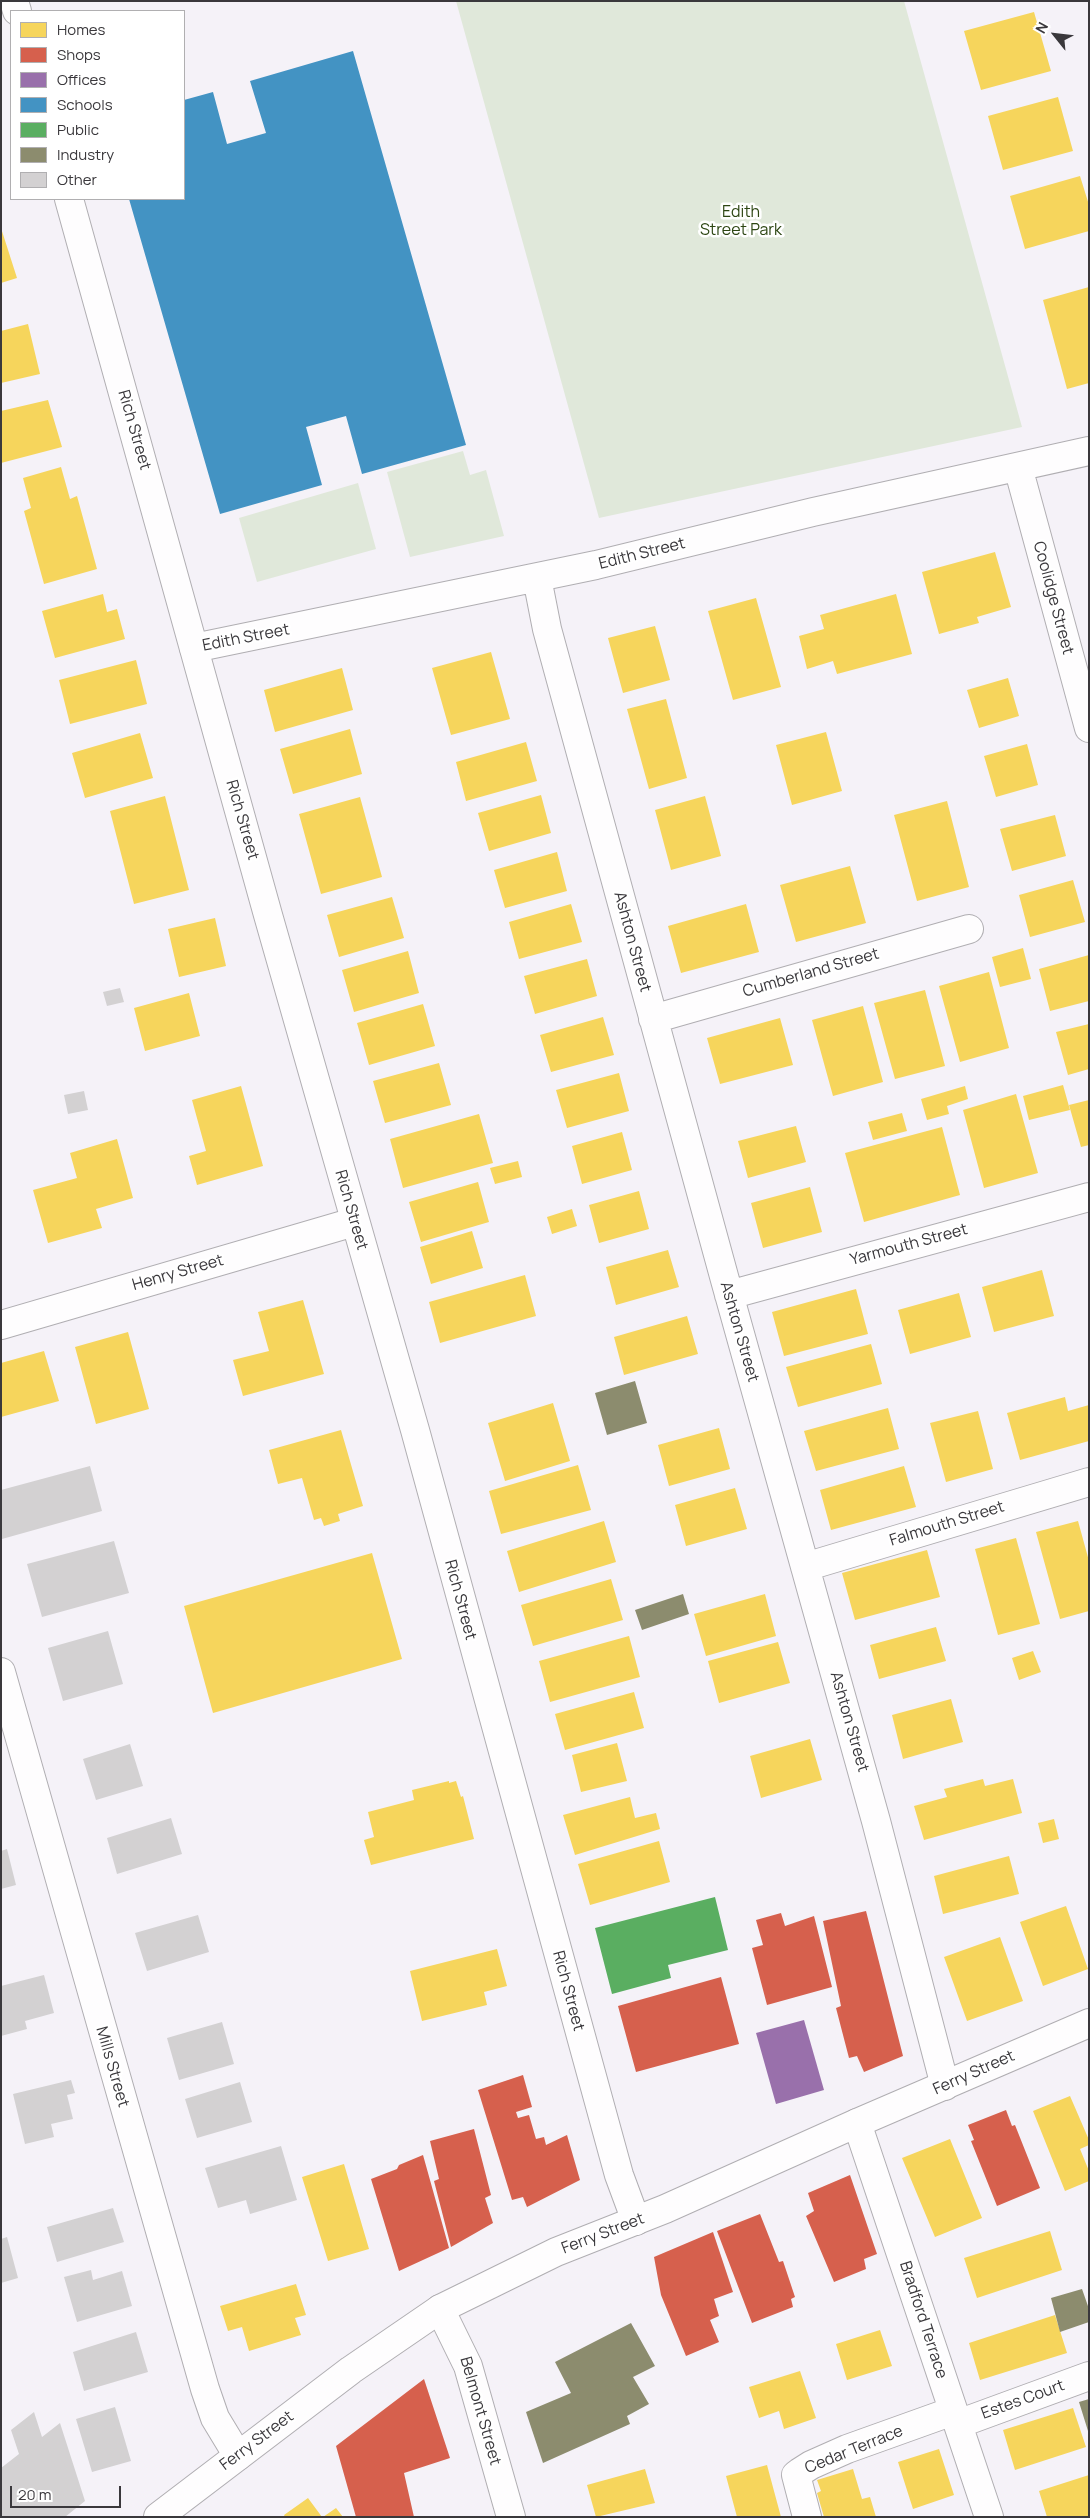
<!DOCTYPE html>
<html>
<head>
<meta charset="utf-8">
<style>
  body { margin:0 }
  #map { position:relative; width:1090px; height:2518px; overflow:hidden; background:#f5f2f8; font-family:Manrope,sans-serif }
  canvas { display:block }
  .frame { position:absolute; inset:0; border:2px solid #3a383c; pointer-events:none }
  .legend { position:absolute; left:10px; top:10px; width:175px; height:190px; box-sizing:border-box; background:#fff; border:1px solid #b0afb1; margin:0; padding:6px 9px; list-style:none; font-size:15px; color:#3a383c }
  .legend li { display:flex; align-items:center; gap:10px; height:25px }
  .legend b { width:25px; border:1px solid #b0afb1 }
  .north { position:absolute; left:1030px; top:10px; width:50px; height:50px; -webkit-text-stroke:4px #fff; paint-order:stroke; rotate:299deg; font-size:14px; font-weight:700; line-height:20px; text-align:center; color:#3a383c }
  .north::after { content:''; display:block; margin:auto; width:18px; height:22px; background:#3a383c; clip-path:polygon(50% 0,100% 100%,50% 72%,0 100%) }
  .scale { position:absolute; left:10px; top:2486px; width:111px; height:22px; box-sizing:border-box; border:2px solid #3a383c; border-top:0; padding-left:6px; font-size:15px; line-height:18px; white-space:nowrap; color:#3a383c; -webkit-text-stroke:4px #fff; paint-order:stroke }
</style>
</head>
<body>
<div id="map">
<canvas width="1090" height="2518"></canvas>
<div class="frame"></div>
<ul class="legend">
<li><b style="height:14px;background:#f6d55c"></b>Homes</li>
<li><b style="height:14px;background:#d6604d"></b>Shops</li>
<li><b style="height:14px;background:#9970ab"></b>Offices</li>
<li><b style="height:14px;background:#4393c3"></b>Schools</li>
<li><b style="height:14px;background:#5aae61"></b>Public</li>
<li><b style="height:14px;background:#8c8c6e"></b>Industry</li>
<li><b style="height:14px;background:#d3d1d2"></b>Other</li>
</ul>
<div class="north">N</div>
<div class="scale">20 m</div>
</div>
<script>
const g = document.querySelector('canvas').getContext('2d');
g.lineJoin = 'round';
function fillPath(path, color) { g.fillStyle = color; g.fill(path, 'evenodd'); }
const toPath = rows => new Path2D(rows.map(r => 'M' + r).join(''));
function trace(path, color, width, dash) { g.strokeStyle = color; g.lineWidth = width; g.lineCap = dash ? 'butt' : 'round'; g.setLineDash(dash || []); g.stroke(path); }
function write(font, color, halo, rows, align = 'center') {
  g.font = font + ' Manrope,sans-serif'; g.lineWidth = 5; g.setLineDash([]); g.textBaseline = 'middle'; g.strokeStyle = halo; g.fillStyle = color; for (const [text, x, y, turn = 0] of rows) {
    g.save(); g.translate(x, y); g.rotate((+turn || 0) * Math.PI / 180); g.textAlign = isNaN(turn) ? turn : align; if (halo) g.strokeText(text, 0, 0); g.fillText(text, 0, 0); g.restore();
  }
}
const green = toPath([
  [456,1,904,1,1022,427,599,518],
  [463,451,470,475,486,470,504,536,410,557,387,472],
  [358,483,376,549,257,582,239,518]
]);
const homes = toPath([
  [1034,12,1051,71,981,90,964,31],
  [1058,97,1073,151,1003,170,988,116],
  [1080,176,1089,205,1089,231,1025,249,1010,196],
  [1,228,17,278,1,283],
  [1089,287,1089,383,1067,389,1043,300],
  [28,324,40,374,1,383,1,331],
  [48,400,62,447,1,463,1,411],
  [61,467,70,499,77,496,97,569,44,584,24,511,31,508,23,478],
  [995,552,1011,607,977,617,979,623,939,634,922,572],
  [103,594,107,612,117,609,125,639,55,658,42,611],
  [896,594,912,654,837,674,833,661,807,669,799,636,824,629,820,615],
  [756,598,781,687,733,700,708,611],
  [655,626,670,680,623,693,608,638],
  [491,652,510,719,451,735,432,668],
  [136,660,147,704,70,724,59,680],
  [342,668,353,710,275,732,264,690],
  [1008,678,1019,716,979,728,967,690],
  [666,699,687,778,649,789,627,709],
  [350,729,362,774,293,794,280,749],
  [826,732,842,791,792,805,776,745],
  [140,733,153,778,85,798,72,753],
  [526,742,537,781,466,801,456,762],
  [1027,744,1038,785,996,797,984,756],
  [541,795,551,833,489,851,478,813],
  [165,796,189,890,134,904,110,811],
  [705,796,721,856,671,870,655,810],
  [360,797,382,877,321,894,299,814],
  [947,801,969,887,917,901,894,815],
  [1055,815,1066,856,1012,871,1000,829],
  [557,852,567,891,505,908,494,870],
  [850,866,866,923,796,942,780,885],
  [1073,880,1085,922,1030,937,1019,895],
  [392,897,404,938,339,957,327,915],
  [571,904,582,942,519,959,509,922],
  [746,904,759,952,681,973,668,926],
  [215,918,226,966,179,977,168,929],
  [1023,948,1031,979,1000,987,992,957],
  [408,951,419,993,354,1012,342,970],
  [1089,955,1089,1001,1050,1011,1039,969],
  [587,959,597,996,535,1014,524,976],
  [989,972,1009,1048,960,1062,939,986],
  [925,990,945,1066,895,1079,874,1003],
  [189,993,200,1036,145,1051,134,1008],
  [423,1004,435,1046,369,1065,357,1023],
  [863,1006,883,1082,833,1096,812,1020],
  [603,1017,614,1055,551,1072,540,1035],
  [780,1018,793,1065,720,1084,707,1038],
  [1089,1024,1089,1069,1068,1075,1056,1032],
  [439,1063,451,1105,385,1123,373,1081],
  [619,1073,629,1111,567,1128,556,1090],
  [1063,1085,1070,1110,1029,1120,1023,1096],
  [241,1086,263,1166,197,1185,189,1156,206,1151,192,1100],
  [965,1086,968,1099,947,1106,949,1114,927,1120,921,1099],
  [1016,1094,1038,1173,984,1188,963,1110],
  [1089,1100,1089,1145,1081,1147,1069,1105],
  [902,1113,907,1131,873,1140,868,1122],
  [479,1114,493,1163,403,1188,390,1139],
  [796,1126,806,1162,748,1178,738,1141],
  [942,1127,960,1195,864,1222,845,1153],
  [622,1132,632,1170,582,1184,572,1146],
  [117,1139,133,1198,96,1209,102,1228,48,1243,33,1190,77,1178,70,1153],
  [518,1161,522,1177,495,1184,490,1168],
  [478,1182,489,1222,421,1242,409,1202],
  [810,1187,822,1232,763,1248,751,1203],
  [639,1191,649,1229,599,1243,589,1205],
  [572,1209,577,1226,552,1234,547,1217],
  [472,1231,483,1268,431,1284,420,1247],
  [668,1250,679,1287,616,1305,606,1267],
  [1042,1270,1054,1316,994,1332,982,1287],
  [525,1275,536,1316,440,1343,429,1302],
  [856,1289,868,1334,784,1356,772,1312],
  [959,1293,971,1337,910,1354,898,1310],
  [303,1300,324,1374,243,1396,233,1360,269,1351,258,1312],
  [687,1316,698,1354,624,1375,614,1337],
  [128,1332,149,1409,96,1424,75,1347],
  [871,1344,882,1384,798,1407,786,1367],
  [44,1351,59,1401,1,1417,1,1363],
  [1065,1397,1068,1411,1089,1405,1089,1441,1020,1460,1007,1413],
  [553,1403,570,1461,505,1481,488,1423],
  [888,1408,899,1449,816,1471,804,1431],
  [978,1411,993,1469,946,1482,930,1423],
  [719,1428,730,1469,669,1486,658,1445],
  [341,1430,363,1506,338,1514,340,1521,324,1526,321,1518,314,1520,302,1478,278,1484,269,1450],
  [578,1465,591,1510,501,1534,489,1491],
  [904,1466,916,1507,831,1530,820,1490],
  [735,1488,747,1529,686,1546,675,1505],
  [604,1521,616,1562,519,1592,507,1551],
  [1078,1521,1089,1561,1089,1611,1060,1619,1036,1532],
  [1016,1538,1040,1624,998,1635,975,1549],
  [927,1550,940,1597,855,1620,842,1573],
  [372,1553,402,1659,213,1713,184,1606],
  [611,1579,623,1620,533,1646,521,1605],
  [765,1594,776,1636,706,1656,694,1614],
  [936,1627,946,1661,879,1679,870,1645],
  [629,1636,640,1677,550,1702,539,1661],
  [778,1642,790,1683,719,1703,708,1661],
  [1033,1651,1041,1672,1019,1680,1012,1658],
  [634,1692,644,1728,565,1750,555,1714],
  [951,1699,963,1742,903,1759,892,1715],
  [810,1739,822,1780,761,1798,750,1756],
  [617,1743,627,1781,581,1792,572,1755],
  [983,1779,985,1786,1013,1779,1022,1813,924,1840,914,1806,947,1797,944,1789],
  [449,1781,449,1783,456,1781,461,1797,463,1796,474,1839,371,1865,364,1840,374,1837,368,1812,414,1800,412,1790],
  [630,1797,635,1818,656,1813,660,1829,575,1855,563,1815],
  [1054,1819,1059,1839,1043,1843,1038,1823],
  [659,1841,670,1882,590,1905,578,1864],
  [1009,1856,1019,1894,943,1914,934,1876],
  [1066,1906,1088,1969,1043,1986,1020,1922],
  [1000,1937,1023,2001,967,2021,944,1957],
  [497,1949,507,1986,484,1992,487,2005,422,2021,410,1971],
  [1070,2096,1089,2140,1089,2145,1080,2149,1089,2171,1089,2181,1065,2191,1033,2111],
  [950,2139,982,2218,935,2237,902,2158],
  [344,2164,369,2249,328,2261,302,2177],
  [1050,2231,1062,2270,977,2298,964,2258],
  [296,2284,306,2315,295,2318,301,2335,249,2351,242,2327,228,2331,220,2306],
  [1055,2315,1067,2353,980,2380,969,2343],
  [880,2330,892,2366,847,2380,836,2344],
  [800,2371,816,2418,784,2429,779,2411,759,2418,749,2387],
  [1073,2408,1086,2447,1015,2470,1003,2430],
  [939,2449,954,2495,913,2509,898,2462],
  [767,2465,781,2517,737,2517,726,2476],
  [645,2469,655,2503,596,2517,587,2485],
  [853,2469,862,2499,870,2497,876,2517,824,2517,817,2493,821,2491,817,2480],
  [1089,2475,1089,2517,1047,2517,1039,2491],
  [308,2498,322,2517,285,2517,284,2515],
  [336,2508,343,2517,323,2517]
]);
const shops = toPath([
  [866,1911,903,2056,864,2072,857,2056,849,2058,836,2008,841,2006,823,1921],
  [781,1913,785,1926,814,1916,832,1987,767,2005,752,1948,763,1945,756,1920],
  [721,1977,739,2044,636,2072,618,2006],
  [523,2075,532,2107,516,2112,518,2118,529,2115,536,2139,544,2137,546,2145,567,2135,580,2180,527,2207,523,2197,512,2200,478,2090],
  [1006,2110,1012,2126,1015,2125,1040,2188,997,2206,971,2141,974,2140,968,2125],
  [474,2129,491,2195,485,2198,493,2223,451,2247,434,2181,439,2179,430,2141],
  [423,2155,449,2248,399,2271,371,2179,397,2169,399,2165],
  [850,2175,877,2254,864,2259,866,2269,834,2282,806,2216,814,2211,808,2193],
  [760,2214,779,2262,783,2261,795,2297,791,2299,793,2307,752,2323,717,2231],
  [713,2232,733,2292,714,2299,719,2316,710,2320,719,2342,686,2356,661,2295,654,2257],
  [424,2379,450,2458,404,2473,414,2517,356,2517,336,2446]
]);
const offices = toPath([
  [804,2020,824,2090,776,2104,756,2033]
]);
const schools = toPath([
  [353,51,466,445,362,474,346,416,306,427,322,485,220,514,129,199,184,199,184,100,213,92,227,144,266,133,250,81]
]);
const public = toPath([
  [715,1897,728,1950,668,1965,671,1978,612,1994,595,1928]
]);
const industry = toPath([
  [635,1381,647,1423,607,1435,595,1393],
  [683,1594,689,1614,642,1630,635,1610],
  [1082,2289,1089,2309,1089,2322,1060,2332,1051,2298],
  [631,2323,655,2366,633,2377,649,2404,627,2416,630,2424,543,2463,526,2412,571,2393,555,2362],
  [1089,2399,1089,2431,1088,2431,1079,2402]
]);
const building = toPath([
  [120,988,124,1002,107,1006,103,992],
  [84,1091,88,1110,68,1114,64,1095],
  [90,1466,102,1511,2,1539,1,1490],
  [114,1541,129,1593,42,1617,27,1564],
  [108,1631,123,1684,63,1701,48,1648],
  [130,1744,143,1786,96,1800,83,1759],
  [171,1818,182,1854,117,1874,107,1838],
  [7,1849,16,1885,1,1889,1,1851],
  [198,1915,209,1952,147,1971,135,1933],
  [44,1975,54,2013,25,2021,27,2029,1,2036,1,1986],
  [222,2022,234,2064,179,2080,167,2038],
  [71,2080,75,2093,67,2095,73,2119,51,2124,54,2137,25,2144,13,2094],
  [240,2082,252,2122,197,2138,185,2099],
  [281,2146,297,2200,250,2214,246,2200,218,2208,205,2168],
  [113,2208,124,2242,57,2262,47,2227],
  [7,2237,18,2278,1,2283,1,2239],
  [91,2270,93,2280,122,2271,132,2306,77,2322,64,2277],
  [136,2332,148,2372,84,2391,73,2352],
  [115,2407,131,2461,92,2472,76,2419],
  [34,2412,42,2437,60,2423,85,2501,65,2517,1,2517,1,2468,19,2454,11,2430]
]);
const minor = toPath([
  [1018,467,1089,728],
  [537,578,547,629,725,1280,876,1821,945,2086],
  [194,648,596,565,813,512,1089,451],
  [653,1019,969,929],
  [729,1295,1089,1197],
  [1,1325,354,1222],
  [805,1567,1089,1482],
  [1,1672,205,2389,215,2418,238,2456],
  [857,2123,989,2517],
  [958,2424,1089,2376],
  [807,2517,796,2475,800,2472,811,2465,847,2449,953,2411]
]);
const tertiary = toPath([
  [14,1,17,11],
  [69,199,268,915,415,1430,619,2175,636,2221],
  [440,2309,468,2366,511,2517]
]);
const secondary = toPath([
  [158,2517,351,2370,440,2309,556,2252,665,2209,857,2123,1089,2023]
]);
const parkNames = [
  ["Edith",741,213],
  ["Street Park",741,231]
];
const streetNames = [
  ["Rich Street",134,430,74],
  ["Edith Street",642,554,-14],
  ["Coolidge Street",1053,598,75],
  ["Edith Street",246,638,-11],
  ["Rich Street",242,820,74],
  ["Ashton Street",632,942,75],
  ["Cumberland Street",811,973,-16],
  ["Rich Street",351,1210,74],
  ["Yarmouth Street",909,1245,-15],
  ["Henry Street",178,1273,-16],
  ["Ashton Street",739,1332,74],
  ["Falmouth Street",947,1524,-17],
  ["Rich Street",460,1600,75],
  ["Ashton Street",849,1722,74],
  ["Rich Street",568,1991,75],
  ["Mills Street",112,2067,74],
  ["Ferry Street",974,2073,-24],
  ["Ferry Street",603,2234,-21],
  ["Bradford Terrace",923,2320,72],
  ["Estes Court",1023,2400,-20],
  ["Belmont Street",480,2411,74],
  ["Ferry Street",257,2441,-37],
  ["Cedar Terrace",854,2450,-22]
];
fillPath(green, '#e0e8da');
fillPath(homes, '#f6d55c');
fillPath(shops, '#d6604d');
fillPath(offices, '#9970ab');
fillPath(schools, '#4393c3');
fillPath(public, '#5aae61');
fillPath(industry, '#8c8c6e');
fillPath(building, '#d3d1d2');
trace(minor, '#b0aeb2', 30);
trace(tertiary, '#b0aeb2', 30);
trace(secondary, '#b0aeb2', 30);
trace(minor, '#fefdfe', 28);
trace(tertiary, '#fefdfe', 28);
trace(secondary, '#fefdfe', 28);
write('16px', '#2d4613', '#fff', parkNames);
write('16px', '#3a383c', '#fff', streetNames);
</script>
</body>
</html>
